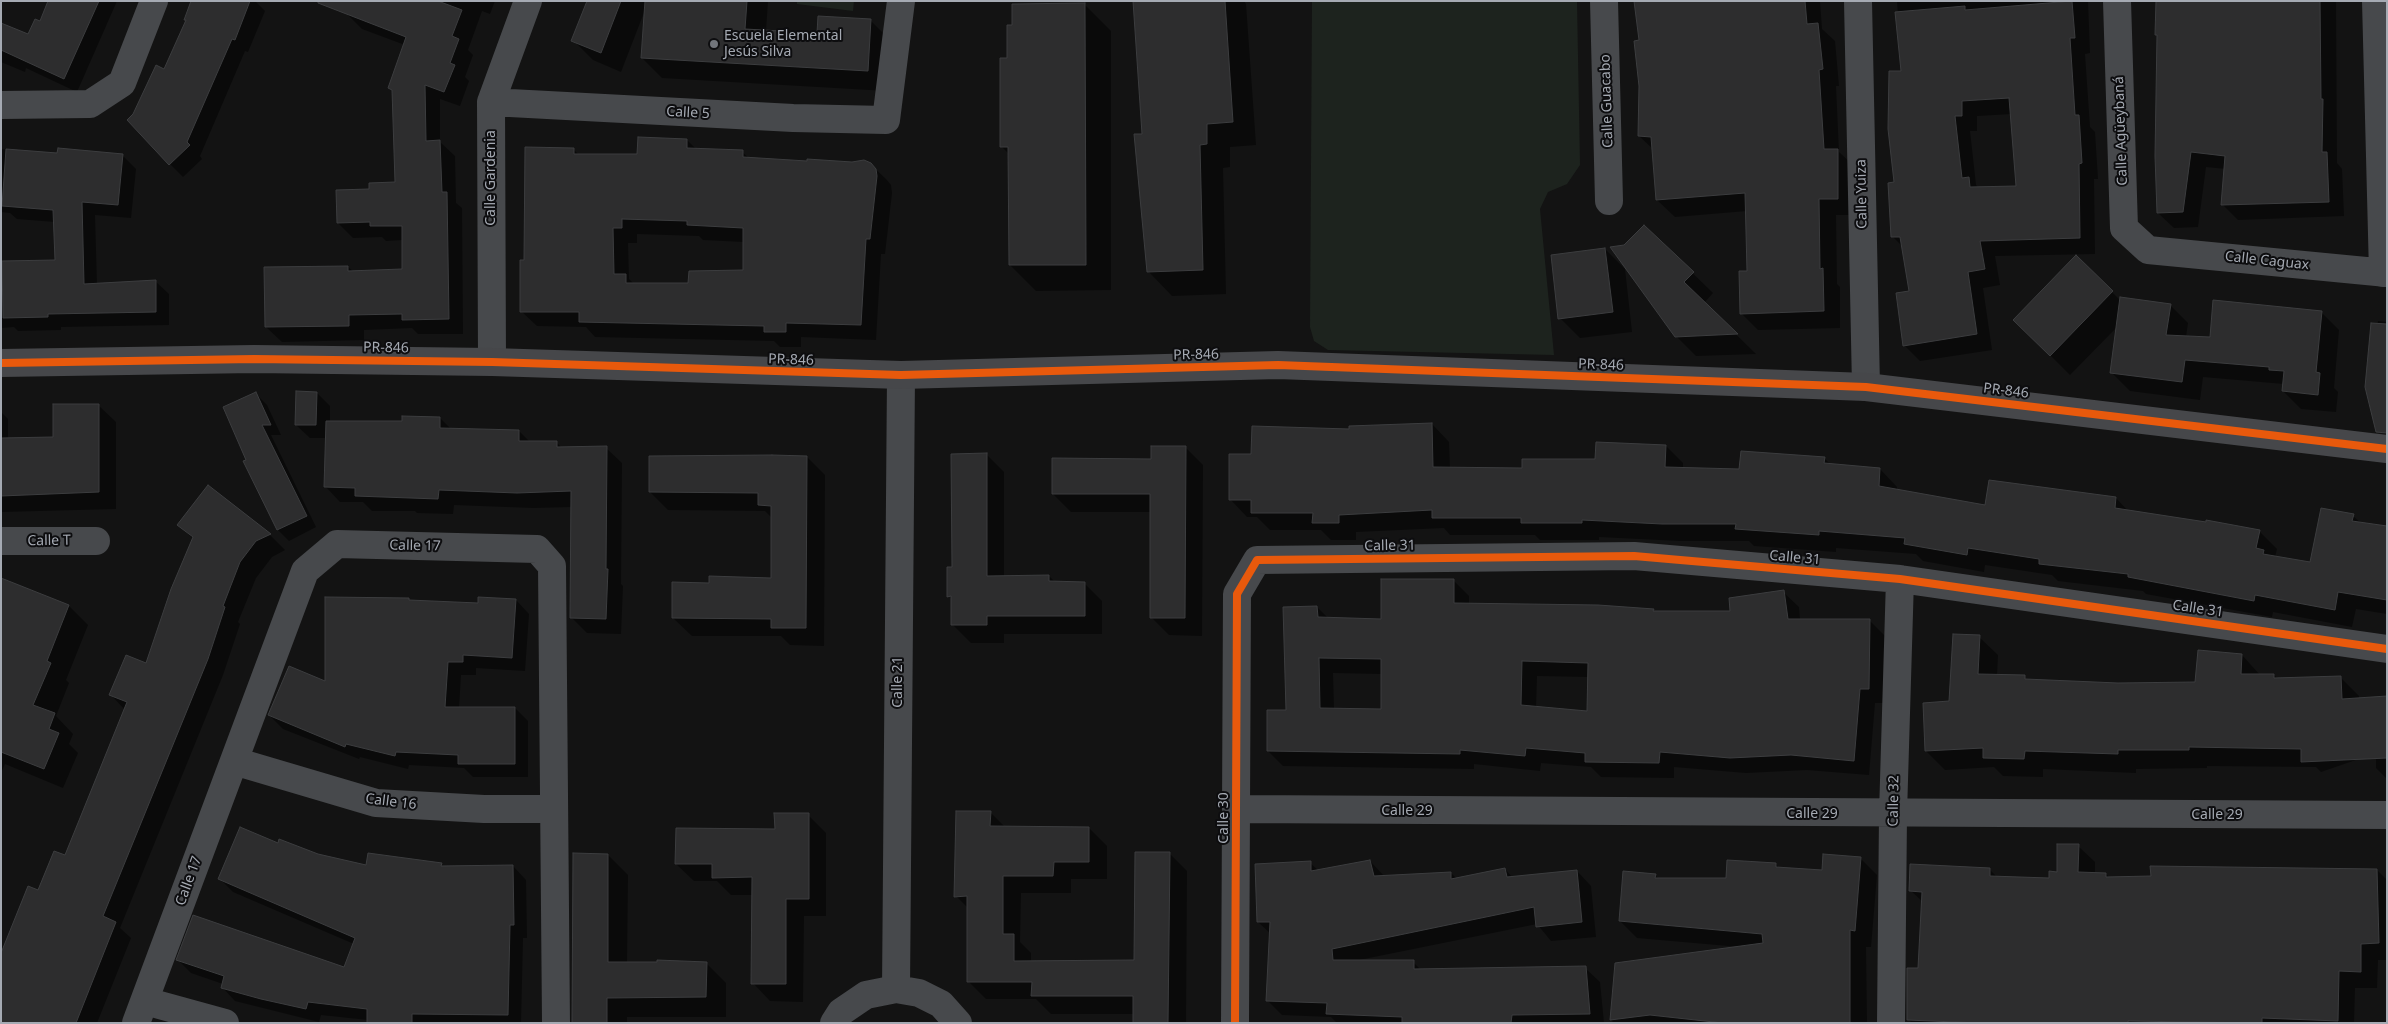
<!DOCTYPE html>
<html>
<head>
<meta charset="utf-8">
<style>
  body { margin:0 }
  #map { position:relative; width:2388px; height:1024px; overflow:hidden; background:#131313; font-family:"Noto Sans",sans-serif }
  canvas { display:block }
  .frame { position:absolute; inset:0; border:2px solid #a5aab3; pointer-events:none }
</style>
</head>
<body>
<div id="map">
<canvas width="2388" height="1024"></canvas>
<div class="frame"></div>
</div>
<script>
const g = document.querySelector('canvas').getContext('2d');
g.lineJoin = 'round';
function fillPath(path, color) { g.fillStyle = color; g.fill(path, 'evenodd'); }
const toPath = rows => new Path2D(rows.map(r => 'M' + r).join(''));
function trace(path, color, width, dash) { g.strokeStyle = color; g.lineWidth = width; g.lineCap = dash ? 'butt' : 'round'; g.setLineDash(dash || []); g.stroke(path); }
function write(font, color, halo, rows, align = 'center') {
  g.font = font + ' "Noto Sans",sans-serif'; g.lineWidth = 4; g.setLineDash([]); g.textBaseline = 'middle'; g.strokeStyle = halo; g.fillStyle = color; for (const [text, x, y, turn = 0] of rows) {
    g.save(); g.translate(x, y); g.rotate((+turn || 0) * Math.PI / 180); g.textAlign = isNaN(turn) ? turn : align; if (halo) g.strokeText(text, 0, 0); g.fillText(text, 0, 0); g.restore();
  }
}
const green = toPath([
  [797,1,854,1,853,11,797,4],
  [1312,1,1577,1,1580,165,1567,184,1548,192,1540,209,1554,355,1328,350,1314,341,1310,327]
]);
const shadow = toPath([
  [49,1,117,1,77,92,26,68,25,72,1,62,1,24,28,36,41,23],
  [193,1,255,1,265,11,248,52,245,51,200,156,202,159,183,177,170,164,134,114,165,71,187,21,185,19],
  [352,1,495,1,490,14,482,11,468,50,473,55,465,77,469,81,460,106,440,99,440,142,455,156,456,203,462,208,463,334,418,334,412,328,364,330,364,340,282,342,266,327,348,267,354,272,403,271,403,240,386,241,382,237,353,238,338,223,370,190,396,183,393,92,390,88,405,45,362,29,347,14],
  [588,1,768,1,766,31,818,34,870,20,890,40,887,91,662,78,642,58,645,10,621,72,593,60,573,40],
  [1134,1,1244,1,1246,4,1256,145,1230,147,1230,167,1223,168,1226,294,1172,296,1149,272,1143,135],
  [1635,1,1820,1,1822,29,1835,41,1839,86,1836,86,1839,152,1855,167,1855,215,1836,215,1837,284,1840,287,1840,328,1758,330,1741,313,1748,272,1747,211,1675,217,1657,200,1654,150,1639,136,1641,41],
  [1897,1,2088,1,2090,53,2085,54,2090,127,2095,132,2098,179,2094,179,2095,254,1995,256,2000,285,1983,288,1992,350,1920,361,1904,345,1911,292,1903,247,1893,237,1902,73],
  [2012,114,2017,187,1979,188,1976,185,1970,131,1977,131,1977,116],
  [2157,1,2336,1,2337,163,2342,169,2344,216,2238,220,2223,205,2226,169,2206,167,2198,227,2174,228,2158,213,2156,156],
  [1085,5,1111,31,1111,290,1036,291,1010,265,1009,154,1002,147,1008,59],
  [687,140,697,150,742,152,749,158,870,164,886,179,891,185,892,193,885,254,881,254,876,340,801,337,801,347,780,347,774,341,595,337,586,327,537,326,521,311,525,261,573,149,579,155,638,155],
  [637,234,699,236,703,240,744,242,744,272,690,284,634,284,629,279,628,243,637,243],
  [1,149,59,154,122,155,136,169,131,218,95,215,97,285,155,281,169,294,169,325,61,327,61,330,18,331,14,327,1,328,1,263,56,262,55,222,17,219,10,213,1,212],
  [1644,226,1713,293,1704,303,1756,354,1696,356,1676,336,1625,246],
  [1605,249,1625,269,1632,332,1580,338,1560,318],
  [2076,257,2121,301,2170,305,2188,323,2186,337,2212,338,2321,312,2339,330,2334,388,2338,392,2336,412,2301,409,2283,391,2284,384,2203,377,2200,400,2130,391,2111,372,2118,326,2070,375,2015,320],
  [2378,321,2387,322,2387,402,2374,364],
  [317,393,330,406,330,423,403,422,440,418,451,429,519,431,530,442,556,442,562,448,606,448,622,463,621,584,623,586,621,634,587,633,572,618,572,507,533,508,454,505,453,514,417,513,415,511,372,511,363,502,340,502,325,486,327,438,310,438,296,425],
  [256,394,267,405,281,435,271,435,316,527,289,541,278,530,245,462,247,461],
  [98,405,116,422,116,509,1,512,1,412,8,419,8,439,54,439],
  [1432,424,1449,442,1450,469,1523,469,1597,460,1666,446,1683,463,1683,469,1741,470,1824,458,1831,465,1880,469,1897,487,1897,491,1986,506,2116,498,2128,511,2259,531,2277,549,2275,557,2311,564,2353,516,2361,523,2387,527,2387,614,2356,609,2352,627,2273,612,2272,617,2146,594,2143,591,2058,581,2052,575,1985,565,1984,572,1923,561,1916,554,1836,548,1836,552,1754,546,1749,541,1680,541,1599,537,1599,540,1540,540,1535,535,1450,535,1444,528,1356,532,1356,540,1331,540,1321,530,1270,530,1257,517,1247,517,1230,499,1253,456,1351,430],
  [1185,447,1203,465,1202,636,1169,635,1152,618,1151,512,1071,512,1053,494,1153,460],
  [987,455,1004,472,1004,577,1049,576,1056,583,1084,583,1102,601,1102,634,1004,634,1004,643,971,643,953,625,952,600,949,596,953,568],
  [807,457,825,475,824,646,790,645,781,636,692,636,673,618,710,584,773,579,772,518,765,511,668,510,650,492],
  [208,487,270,535,285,550,272,557,256,578,238,622,240,624,223,675,120,928,131,938,97,1023,1,1023,39,891,66,857,125,710,111,695,147,665,193,539,179,524],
  [1,579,69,606,88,625,66,680,69,683,56,716,73,734,69,744,78,753,63,788,5,764,1,773],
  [1453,580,1469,596,1469,605,1653,610,1656,612,1732,613,1783,592,1799,607,1800,620,1869,620,1885,636,1884,703,1875,703,1869,775,1807,770,1746,773,1674,767,1674,778,1601,777,1591,767,1541,763,1540,771,1474,764,1474,769,1283,766,1268,751,1287,711,1317,607,1329,619,1382,621],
  [1333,673,1382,674,1382,710,1334,709],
  [1537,676,1589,677,1588,712,1536,708],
  [408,599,410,601,479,604,516,600,529,614,525,671,476,668,476,675,461,675,459,708,515,708,528,721,528,777,473,777,464,768,409,765,408,769,360,757,359,759,283,729,269,715,326,683],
  [1979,637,1998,655,1997,676,2024,677,2028,680,2118,685,2196,683,2242,655,2260,675,2274,675,2278,679,2340,677,2359,696,2359,699,2387,697,2387,779,2376,768,2376,753,2321,772,2316,767,2207,766,2207,768,2136,769,2136,773,2043,769,2043,777,2003,776,1994,767,1945,770,1926,751,1924,704,1950,702],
  [990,812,1005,827,1089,828,1107,846,1107,879,1071,879,1071,893,1021,893,1020,942,1031,953,1031,962,1135,962,1169,853,1187,871,1186,1023,1135,1023,1134,1014,1051,1014,1036,999,986,999,969,982,969,909,956,896],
  [808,815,826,833,826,916,804,916,803,1002,770,1001,753,983,753,895,731,895,717,881,694,881,676,864,776,830],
  [278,845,367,867,441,864,444,868,513,866,526,880,527,938,523,938,521,1023,368,1023,368,1020,321,1015,319,1022,235,1001,222,987,223,984,191,973,178,960,345,968,354,944,233,892,219,878],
  [2078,846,2095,862,2095,874,2106,874,2110,878,2377,870,2387,880,2387,960,2378,960,2377,988,2355,988,2354,1023,1912,1023,1908,1019,1919,970,1923,902,1910,890,1989,869,1998,878,2050,879,2058,873],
  [608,855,628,875,627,963,706,963,726,983,726,1017,627,1017,627,1023,573,1023],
  [1860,858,1877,875,1871,947,1866,947,1867,1023,1614,1023,1611,1020,1740,947,1637,938,1620,921,1655,875,1659,879,1727,879,1776,864,1780,869,1823,872],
  [1370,861,1385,877,1451,873,1457,879,1505,869,1513,878,1577,871,1591,886,1596,937,1551,941,1537,924,1359,960,1413,962,1422,971,1585,968,1600,982,1604,1023,1337,1023,1331,1017,1282,1015,1267,1000,1271,934,1258,922,1310,863,1319,871]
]);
const building = toPath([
  [48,1,99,1,64,79,1,50,1,23,28,34,35,19,40,21,48,1],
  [191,1,250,1,235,40,232,39,187,142,190,145,169,165,127,120,133,114,156,65,164,69,186,20,184,20,191,1],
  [318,1,438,1,462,10,452,36,459,39,450,63,455,65,444,92,425,85,426,141,440,140,442,192,447,192,449,319,402,320,402,314,349,315,349,326,265,327,264,267,348,266,348,271,402,269,402,226,370,226,370,222,337,223,336,190,369,189,369,183,395,182,392,90,388,88,406,37,318,3,318,1],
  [587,1,621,1,601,53,571,41,587,1],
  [645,1,747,1,745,29,817,33,818,16,871,19,868,71,641,58,645,1],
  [1133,1,1225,1,1233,122,1207,124,1207,144,1200,145,1203,270,1147,272,1134,134,1142,134,1133,1],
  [1634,1,1805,1,1807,24,1818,23,1823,69,1819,70,1824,149,1838,149,1838,199,1819,199,1820,269,1823,268,1824,311,1740,314,1739,271,1747,271,1745,193,1656,200,1651,137,1638,136,1639,86,1634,41,1639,40,1634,1],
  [2072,1,2075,38,2070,38,2075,115,2079,115,2082,163,2079,164,2080,238,1980,241,1985,269,1968,272,1977,334,1903,346,1896,293,1909,291,1900,237,1891,237,1888,183,1894,182,1888,129,1889,71,1901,71,1895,12,1965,6,1965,10,2072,1],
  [2009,98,2016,186,1970,187,1969,177,1962,178,1955,116,1962,116,1962,101,2009,98],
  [2156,1,2320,1,2321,99,2323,99,2322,152,2327,152,2329,202,2221,205,2225,156,2191,152,2183,212,2157,213,2155,156,2157,35,2155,35,2156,1],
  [1085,3,1086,265,1009,265,1008,147,1000,147,1000,58,1007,58,1007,25,1012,25,1012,4,1085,3],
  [638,137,687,139,687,148,743,150,743,157,807,161,807,159,852,162,864,160,871,163,876,169,877,176,870,239,866,239,861,325,786,323,786,332,764,332,764,326,579,322,579,312,520,312,520,260,524,260,525,147,574,148,574,154,637,154,638,137],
  [622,219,687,221,687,225,743,228,743,270,689,271,688,283,626,283,626,274,614,274,613,228,622,228,622,219],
  [58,148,123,154,118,205,82,202,84,284,156,280,156,312,48,314,48,317,3,318,2,261,55,260,53,210,2,206,6,149,57,153,58,148],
  [1644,225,1694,272,1684,282,1738,334,1675,337,1610,247,1624,245,1644,225],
  [1605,248,1613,312,1558,319,1551,255,1605,248],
  [2076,255,2113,291,2050,356,2013,320,2076,255],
  [2120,297,2171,304,2166,335,2210,337,2213,300,2322,311,2316,372,2320,373,2318,395,2282,391,2284,371,2269,370,2269,367,2185,360,2182,382,2110,373,2120,297],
  [2371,323,2387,324,2387,433,2376,432,2365,387,2371,323],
  [296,391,317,392,316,425,295,425,296,391],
  [256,392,271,425,262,425,307,516,277,530,243,461,246,460,223,407,256,392],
  [53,404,99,404,99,492,1,496,1,438,53,437,53,404],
  [402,416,440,417,440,428,519,430,519,441,557,441,557,447,607,446,606,569,608,569,606,619,570,618,571,491,517,493,439,490,438,499,355,496,355,488,324,487,326,421,402,421,402,416],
  [1432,423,1433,467,1522,468,1522,459,1595,459,1596,442,1666,445,1665,467,1739,469,1741,451,1825,457,1824,463,1880,468,1879,486,1985,505,1989,480,2116,497,2115,508,2206,522,2206,520,2260,530,2256,548,2264,550,2263,554,2310,562,2321,508,2354,514,2352,521,2387,526,2387,600,2338,592,2335,610,2255,595,2254,601,2128,577,2128,574,2039,564,2039,559,1968,548,1967,555,1904,544,1905,538,1819,531,1819,535,1735,529,1736,524,1662,524,1582,520,1582,523,1521,523,1521,518,1432,518,1432,510,1339,515,1339,523,1312,523,1313,513,1251,513,1251,500,1229,500,1229,454,1251,454,1252,426,1349,429,1349,426,1432,423],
  [1151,446,1186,446,1185,618,1150,618,1150,494,1052,494,1052,458,1151,459,1151,446],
  [987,453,987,576,1049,575,1049,581,1085,582,1085,616,987,616,987,625,951,625,951,596,947,597,947,567,952,567,951,454,987,453],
  [772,455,807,456,806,628,771,628,771,619,672,618,672,582,709,583,709,576,771,578,771,506,758,505,758,493,649,492,649,456,772,455],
  [208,485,271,534,256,541,240,562,223,606,225,607,208,659,103,916,116,922,76,1023,1,1023,1,953,28,886,38,890,54,851,65,855,127,702,109,695,126,655,146,663,171,589,193,537,177,525,208,485],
  [1,578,69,605,47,661,51,663,33,705,55,713,49,729,59,733,44,769,1,752,1,578],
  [1381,579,1454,579,1454,603,1598,605,1654,609,1653,611,1730,611,1729,598,1784,590,1788,619,1870,619,1869,689,1860,689,1854,761,1791,755,1730,758,1660,752,1659,763,1585,762,1585,753,1526,748,1525,756,1460,750,1460,754,1267,751,1267,710,1286,710,1283,607,1317,606,1318,617,1381,619,1381,579],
  [1319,658,1381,659,1381,709,1320,708,1319,658],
  [1522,661,1588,663,1587,711,1521,705,1522,661],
  [325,597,409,598,409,600,478,603,478,597,516,599,512,658,463,655,463,662,448,662,445,707,515,707,515,764,458,764,458,755,396,752,395,756,346,744,345,747,268,715,289,666,325,681,325,597],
  [1953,634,1980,635,1978,674,2025,675,2025,679,2118,683,2195,682,2198,650,2242,654,2241,674,2274,674,2274,678,2341,676,2342,699,2387,696,2387,758,2301,762,2301,749,2189,747,2189,750,2118,750,2118,754,2025,751,2024,759,1983,758,1983,748,1925,751,1923,703,1949,701,1953,634],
  [956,811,991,811,990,826,1089,827,1089,862,1054,862,1053,876,1003,876,1003,934,1014,934,1014,961,1134,960,1135,852,1170,852,1168,1023,1133,1023,1133,996,1031,996,1032,982,967,982,967,896,954,897,956,811],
  [774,813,809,813,809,899,786,899,786,984,751,984,752,877,712,878,712,864,675,864,676,828,775,829,774,813],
  [240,827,278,843,279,839,318,854,366,865,368,853,442,863,441,866,513,865,514,925,510,925,508,1015,412,1014,412,1023,367,1023,367,1009,308,1002,306,1009,261,999,221,988,224,976,176,960,193,915,344,967,355,938,218,879,240,827],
  [2057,844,2079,844,2078,872,2106,873,2106,877,2151,876,2150,866,2377,869,2379,943,2361,944,2361,972,2339,971,2338,1021,2262,1018,2262,1023,2128,1021,2128,1023,1980,1023,1907,1020,1907,968,1918,968,1922,892,1909,891,1910,864,1990,868,1990,876,2049,878,2049,871,2057,872,2057,844],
  [573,853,608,854,608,962,657,962,657,960,707,962,706,997,607,998,607,1023,572,1023,573,853],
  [1823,854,1861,857,1855,931,1850,930,1850,1023,1723,1023,1650,1015,1610,1020,1615,963,1763,943,1762,934,1619,921,1623,871,1656,874,1655,878,1726,878,1727,860,1776,863,1776,867,1822,870,1823,854],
  [1370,860,1374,876,1451,872,1451,879,1505,868,1507,877,1577,870,1582,922,1536,927,1534,907,1332,949,1333,960,1414,960,1414,969,1586,966,1590,1014,1512,1015,1511,1023,1402,1023,1402,1017,1326,1014,1327,1003,1266,1001,1270,922,1257,922,1255,864,1311,861,1311,871,1370,860]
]);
const street = toPath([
  [1604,1,1609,201],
  [1858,1,1866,387],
  [2117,1,2124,228,2148,250,2387,273],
  [2376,1,2383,273],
  [491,102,793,118,886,120,901,1],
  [1,105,90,104,122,83,154,1],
  [492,362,491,102,528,1],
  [1,541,96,541],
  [234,761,376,803,484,809,553,809],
  [1237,809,2387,815],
  [896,989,901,375],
  [145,1001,225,1023],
  [136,1023,305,571,337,544,537,549,552,566,556,1023],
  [834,1023,841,1012,866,995,896,989,919,993,941,1004,958,1023],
  [1235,1023,1237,594,1257,560,1634,556,1900,579,2387,649],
  [1891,1023,1893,814,1900,579]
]);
const secondary = toPath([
  [1,363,254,359,492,362,901,375,1278,365,1866,387,2387,449]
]);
const cycleway = toPath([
  [1,363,254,359,492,362,901,375,1278,365,1866,387,2387,449],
  [1235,1023,1237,594,1257,560,1634,556,1900,579,2387,649]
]);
const markers = [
  [714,44,5,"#72757b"]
];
const poiNames = [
  ["Escuela Elemental",724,36],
  ["Jesús Silva",724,52]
];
const streetNames = [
  ["Calle Guacabo",1607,101,-92],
  ["Calle 5",688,113,3],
  ["Calle Agüeybaná",2121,131,-92],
  ["Calle Gardenia",491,178,-90],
  ["Calle Yuiza",1862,194,-91],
  ["Calle Caguax",2267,261,6],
  ["PR-846",386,348,1],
  ["PR-846",1196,355,-1],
  ["PR-846",791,360,2],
  ["PR-846",1601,365,2],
  ["PR-846",2006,391,7],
  ["Calle T",49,541,-1],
  ["Calle 17",415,546,1],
  ["Calle 31",1390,546,-1],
  ["Calle 31",1795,558,5],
  ["Calle 31",2198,609,8],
  ["Calle 21",898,682,-90],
  ["Calle 32",1894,801,-89],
  ["Calle 16",391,802,7],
  ["Calle 29",1407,811],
  ["Calle 29",1812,814],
  ["Calle 29",2217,815],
  ["Calle 30",1224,818,-90],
  ["Calle 17",189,881,-70]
];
fillPath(green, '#1d231e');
fillPath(shadow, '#0007');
fillPath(building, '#2d2d2e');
trace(building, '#3c3d3f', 1);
trace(street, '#47494c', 28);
trace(secondary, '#46474a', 28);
trace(cycleway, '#e8590c', 8);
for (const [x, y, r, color] of markers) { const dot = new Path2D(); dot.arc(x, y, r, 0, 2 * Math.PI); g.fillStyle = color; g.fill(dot); trace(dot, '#0d0d0f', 2); }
write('14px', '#a5aab3', '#0d0d0f', poiNames, 'left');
write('14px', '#a5aab3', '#0d0d0f', streetNames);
</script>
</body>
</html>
